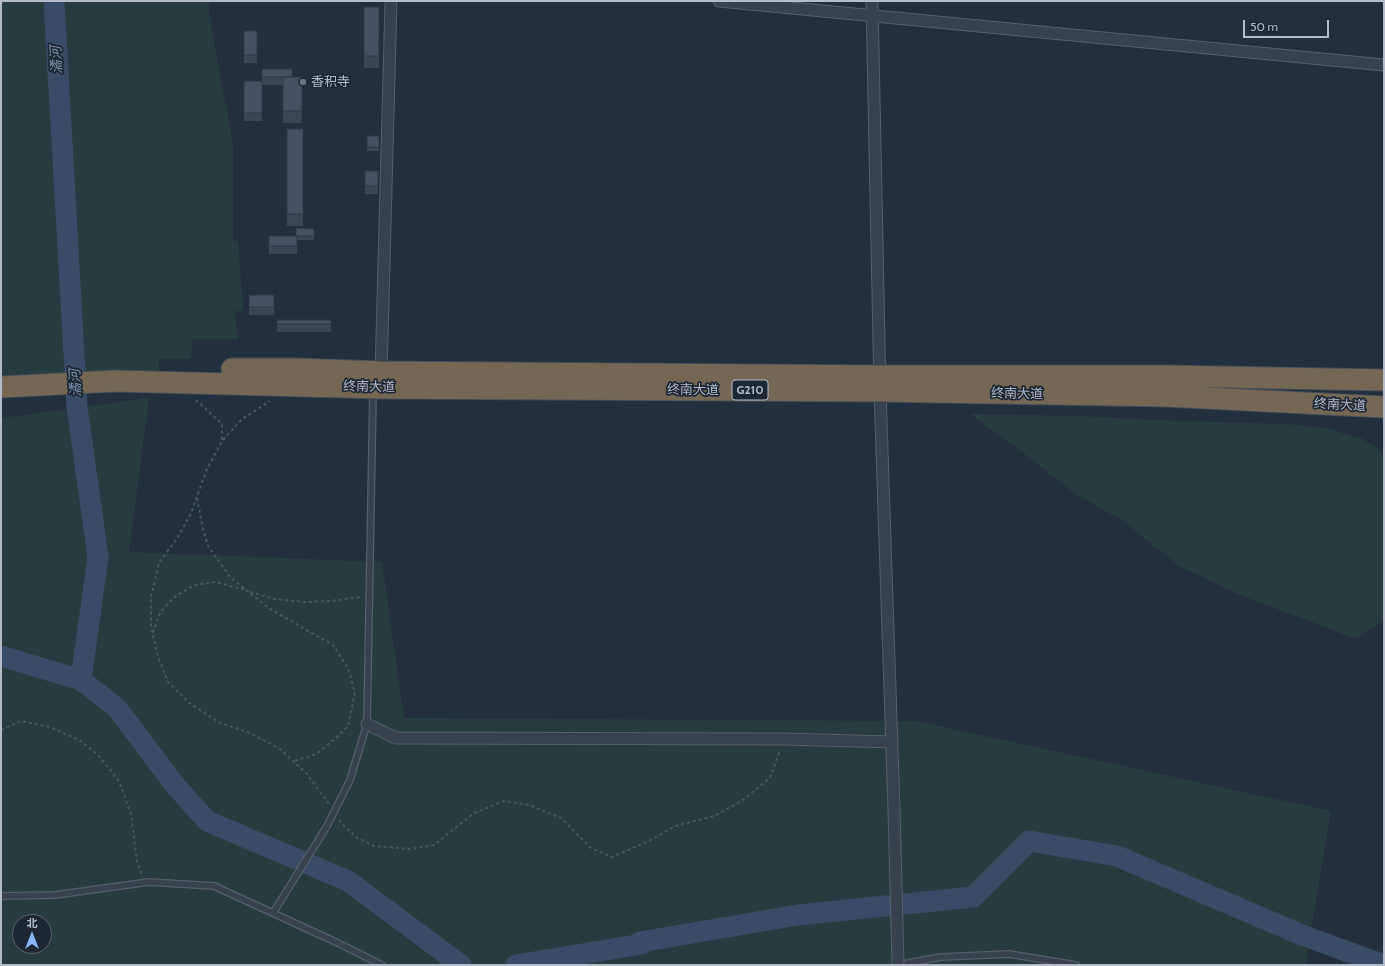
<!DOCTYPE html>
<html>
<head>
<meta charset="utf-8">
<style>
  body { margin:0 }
  #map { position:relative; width:1385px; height:966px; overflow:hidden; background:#242f3e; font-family:Cabin,"Noto Sans SC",sans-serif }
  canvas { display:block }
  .frame { position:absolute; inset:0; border:2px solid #b4bcc9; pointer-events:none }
  .north { position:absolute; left:12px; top:914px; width:40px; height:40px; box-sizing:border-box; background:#1d2633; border:1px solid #59626f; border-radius:50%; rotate:0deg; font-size:11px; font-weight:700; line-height:16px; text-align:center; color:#b4bcc9 }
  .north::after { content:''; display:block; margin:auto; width:14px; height:18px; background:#8ab4f8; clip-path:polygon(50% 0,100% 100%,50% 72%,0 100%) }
  .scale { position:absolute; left:1243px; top:20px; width:86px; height:18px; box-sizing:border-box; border:2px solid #b4bcc9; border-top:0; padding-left:5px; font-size:12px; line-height:14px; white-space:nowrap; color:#b4bcc9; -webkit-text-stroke:3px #1d2633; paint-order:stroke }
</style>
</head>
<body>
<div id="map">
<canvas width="1385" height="966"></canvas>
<div class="frame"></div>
<div class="north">北</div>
<div class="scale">50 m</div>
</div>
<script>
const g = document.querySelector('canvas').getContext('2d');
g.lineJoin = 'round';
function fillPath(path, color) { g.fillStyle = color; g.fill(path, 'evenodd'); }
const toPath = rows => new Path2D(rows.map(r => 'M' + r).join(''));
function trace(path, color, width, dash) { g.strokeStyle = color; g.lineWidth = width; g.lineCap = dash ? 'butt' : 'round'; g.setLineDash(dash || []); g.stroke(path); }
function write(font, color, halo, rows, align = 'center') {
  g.font = font + ' Cabin,"Noto Sans SC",sans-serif'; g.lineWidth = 3.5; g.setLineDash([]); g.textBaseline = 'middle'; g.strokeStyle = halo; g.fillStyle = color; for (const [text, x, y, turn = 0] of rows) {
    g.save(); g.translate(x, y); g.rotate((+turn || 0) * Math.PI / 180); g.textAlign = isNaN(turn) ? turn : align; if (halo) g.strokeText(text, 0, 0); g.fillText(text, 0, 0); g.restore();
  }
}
const green = toPath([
  [1,1,209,1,209,15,233,143,233,241,238,241,243,310,234,312,238,339,193,339,191,359,159,359,159,382,1,388,1,239,2,238],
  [149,398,129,552,382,562,404,718,916,721,1331,811,1305,965,1,965,1,418],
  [20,922,44,922,44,946,20,946],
  [970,414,1080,416,1175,421,1287,424,1325,428,1363,439,1378,449,1384,455,1384,620,1356,639,1240,595,1179,566,1120,519,1077,495,1018,449]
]);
const river = toPath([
  [54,1,77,407,98,557,81,680],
  [1,656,81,680,117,708,174,784,207,821,348,881,461,965],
  [516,965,642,944,640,942,798,915,973,897,1029,841,1117,856,1302,935,1384,965]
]);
const path = toPath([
  [196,400,222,424,222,441,207,469,191,513,178,537,159,563,151,597,151,626,157,654,168,682,188,702,220,723,248,732,280,749,307,774,329,804],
  [223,440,242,419,270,401],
  [197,498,203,529,208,546,231,578,270,609,333,645,348,668,355,693,348,726,336,738,316,754,294,761],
  [250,592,275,599,304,602,331,601,360,597],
  [153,633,160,613,173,598,194,585,215,582,246,590],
  [1,730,21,721,50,727,81,741,100,757,119,781,131,814,137,862,142,875],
  [339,820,341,823,356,837,374,846,410,849,434,845,474,813,504,801,529,805,561,818,591,848,612,857,651,840,675,826,714,816,740,802,770,778,780,750]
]);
const lane = toPath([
  [1,896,55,895,149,882,214,886,338,943,382,965],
  [273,913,327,826,350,780,367,724,373,392],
  [897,965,941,957,1009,954,1076,965]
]);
const street = toPath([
  [719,1,1384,65],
  [872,1,880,391,894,809],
  [381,375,391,1],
  [367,724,396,738,783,739,892,742]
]);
const highway = toPath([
  [232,369,296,369,381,372,880,376,1167,376,1384,380],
  [1,387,115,381,381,388,880,391,1166,396,1384,407]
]);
const streetBridge = toPath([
  [894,809,898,965]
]);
const wall = toPath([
  [364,7,379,7,379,68,364,68],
  [244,31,257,31,257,63,244,63],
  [262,69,292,77,302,77,302,123,283,123,283,85,262,85,262,121,244,121,244,81,262,81],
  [287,129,303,129,303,226,287,226],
  [367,136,379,136,379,151,367,151],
  [365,171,378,171,378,194,365,194],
  [314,229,314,240,297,240,297,254,269,254,269,236,296,236],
  [249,295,274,295,274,315,249,315],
  [277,320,331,320,331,332,277,332]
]);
const building = toPath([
  [364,7,379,7,379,56,364,56,364,7],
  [244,31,257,31,257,55,244,55,244,31],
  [262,69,292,69,292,77,262,77,262,69],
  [283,77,302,77,302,111,283,111,283,77],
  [244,81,262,81,262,113,244,113,244,81],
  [287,129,303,129,303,214,287,214,287,129],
  [367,136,379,136,379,147,367,147,367,136],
  [365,171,378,171,378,186,365,186,365,171],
  [296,228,314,229,314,236,296,236,296,228],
  [269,236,297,236,297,246,269,246,269,236],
  [249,295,274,295,274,307,249,307,249,295],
  [277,320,331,320,331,324,277,324,277,320]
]);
const markers = [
  [303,82,4,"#6b7280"]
];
const shields = [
  [750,390,36]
];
const shieldNames = [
  ["G210",750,390]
];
const poiNames = [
  ["香积寺",311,82]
];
const streetNames = [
  ["终南大道",369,387,1],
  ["终南大道",693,390],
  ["终南大道",1017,394,1],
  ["终南大道",1340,405,3]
];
const waterNames = [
  ["潏河",57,60,-93],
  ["潏河",76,383,-93]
];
fillPath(green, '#263c3f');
trace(river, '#394c67', 21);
trace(lane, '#565f6c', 8);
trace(street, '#565f6c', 13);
trace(highway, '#434c59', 23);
trace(path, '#44595c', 2, [3, 3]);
trace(lane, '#38414e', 5.5);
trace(street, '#38414e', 11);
trace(highway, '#746855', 21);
trace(streetBridge, '#565f6c', 13, []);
trace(streetBridge, '#38414e', 11);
fillPath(wall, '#3b4654');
fillPath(building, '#455162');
trace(building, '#303945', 1);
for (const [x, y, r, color] of markers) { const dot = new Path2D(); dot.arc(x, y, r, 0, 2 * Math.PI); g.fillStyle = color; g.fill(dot); trace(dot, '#1d2633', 1.5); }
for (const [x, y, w] of shields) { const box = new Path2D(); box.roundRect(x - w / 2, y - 10, w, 20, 3); g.fillStyle = '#1d2633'; g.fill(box); trace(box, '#b4bcc9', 1); }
write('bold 12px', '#b4bcc9', null, shieldNames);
write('13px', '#b4bcc9', '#1d2633', poiNames, 'left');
write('13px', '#b4bcc9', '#1d2633', streetNames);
write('italic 14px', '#7c92b1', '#1d2633', waterNames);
</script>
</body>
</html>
